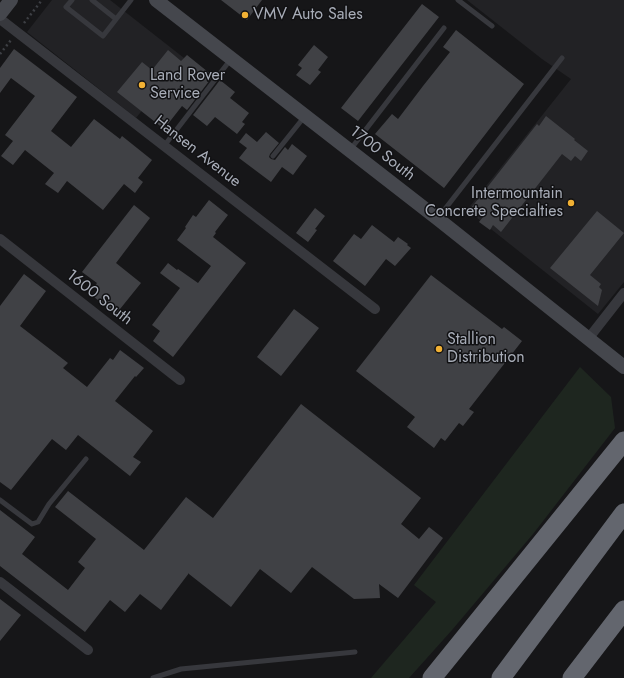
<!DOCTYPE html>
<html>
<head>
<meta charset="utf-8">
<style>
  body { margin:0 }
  canvas { display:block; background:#161618 }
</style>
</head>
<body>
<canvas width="624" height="678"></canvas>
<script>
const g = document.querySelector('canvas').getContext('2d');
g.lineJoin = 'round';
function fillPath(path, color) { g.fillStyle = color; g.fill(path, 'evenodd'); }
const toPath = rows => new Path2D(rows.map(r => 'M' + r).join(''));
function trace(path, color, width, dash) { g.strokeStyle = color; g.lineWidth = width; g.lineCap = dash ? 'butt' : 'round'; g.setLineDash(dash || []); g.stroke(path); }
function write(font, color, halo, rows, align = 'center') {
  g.font = font + ' Jost,sans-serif'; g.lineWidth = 3; g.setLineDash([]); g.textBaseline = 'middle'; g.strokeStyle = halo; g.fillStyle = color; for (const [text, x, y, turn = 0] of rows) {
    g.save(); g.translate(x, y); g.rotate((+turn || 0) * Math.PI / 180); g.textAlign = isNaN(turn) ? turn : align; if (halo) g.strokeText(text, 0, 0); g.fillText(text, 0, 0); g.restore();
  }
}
const built = toPath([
  [52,0,110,0,184,58,136,118,27,32],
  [467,0,624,0,624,282,598,314,467,210,571,79,542,59]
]);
const green = toPath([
  [580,367,611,397,615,428,533,534,452,630,409,678,371,678,436,602,414,585]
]);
const building = toPath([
  [221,0,262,0,247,20],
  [422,4,439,17,358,121,341,108],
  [456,30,524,84,444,188,375,134,392,114,398,119,423,86,450,52,443,47],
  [314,45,328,57,318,70,321,72,310,85,296,75,302,68,298,65],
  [14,49,77,97,51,131,71,147,94,119,120,139,122,136,152,160,138,178,143,182,135,193,124,184,103,210,67,181,58,193,45,184,54,173,25,150,13,165,1,156,13,141,5,135,35,96,11,78,0,93,0,68],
  [168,50,181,61,187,55,213,76,187,110,182,106,164,129,117,92,142,62,152,70],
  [220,80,235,92,230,98,249,113,242,122,245,124,237,134,215,117,207,126,193,115],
  [546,116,575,139,574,140,588,151,581,161,575,156,571,161,562,154,501,232,493,225,490,230,479,222,483,217,471,208,537,124,539,126],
  [266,132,279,143,270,154,269,157,271,159,275,160,285,147,288,150,292,144,307,156,293,175,282,167,271,182,239,158,247,148,239,142,246,133,257,142],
  [209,200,228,215,215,232,216,233,213,237,246,263,173,357,153,341,160,331,152,325,180,288,160,273,168,263,177,270,178,269,198,283,211,266,177,240,186,228,185,227,193,215,196,217],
  [134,205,150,218,116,263,141,283,116,314,94,297,99,292,94,287,97,283,82,272],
  [315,208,325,216,315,229,317,230,308,242,296,233],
  [597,211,624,233,590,275,601,284,599,287,602,290,598,306,550,268],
  [372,225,394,242,398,237,408,244,407,245,411,248,395,266,386,259,365,286,333,261,354,234,361,239],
  [24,274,46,291,20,326,68,363,63,368,87,387,110,358,113,360,120,350,144,368,136,377,135,376,115,401,153,431,133,457,141,462,130,476,78,435,66,450,52,439,11,490,0,482,0,306],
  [431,275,502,329,504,327,522,341,469,409,474,412,463,426,459,423,445,441,441,438,434,448,407,427,415,417,356,371],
  [294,309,319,328,281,376,257,357],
  [301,404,421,498,401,524,419,539,429,527,443,538,398,598,379,584,380,598,354,599,312,567,291,593,260,569,231,607,189,574,189,573,161,610,140,594,125,612,110,600,85,632,0,566,0,510,35,537,22,554,68,590,85,568,78,562,96,539,55,507,68,491,144,550,186,497,213,518],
  [0,599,21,615,0,641]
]);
const path = toPath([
  [24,23,42,0],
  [0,54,11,40]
]);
const lane = toPath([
  [72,0,66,7,103,36,131,0],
  [92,0,116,19],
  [458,0,492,26],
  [164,146,231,59],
  [350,150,444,28],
  [273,156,305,116],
  [438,218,562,58],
  [0,500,32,524,38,522,49,504,86,459],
  [153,678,181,669,355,652]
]);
const street = toPath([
  [0,19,375,309],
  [0,239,180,380],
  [588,339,624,293],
  [0,582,88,650]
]);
const secondary = toPath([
  [156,0,438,219,624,367],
  [0,14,11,0]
]);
const highway = toPath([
  [432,678,624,441],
  [501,678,624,513],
  [572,678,624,610]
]);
const markers = [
  [245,15,4,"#f2b134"],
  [142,85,4,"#f2b134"],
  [571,203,4,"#f2b134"],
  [439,349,4,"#f2b134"]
];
const poiNames = [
  ["VMV Auto Sales",253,15],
  ["Land Rover",150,76],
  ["Service",150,94],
  ["Intermountain",563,194,"right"],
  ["Concrete Specialties",563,212,"right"],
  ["Stallion",447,340],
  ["Distribution",447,358]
];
const streetNames = [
  ["Hansen Avenue",197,152,38],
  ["1700 South",382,154,38],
  ["1600 South",99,298,38]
];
fillPath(built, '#222225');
fillPath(green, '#1e261f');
fillPath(building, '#404145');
trace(path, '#3d3f44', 2.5, [2, 3]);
trace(lane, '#37383d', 5);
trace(street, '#37383d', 10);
trace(secondary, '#45474d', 14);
trace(highway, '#63666e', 19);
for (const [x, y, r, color] of markers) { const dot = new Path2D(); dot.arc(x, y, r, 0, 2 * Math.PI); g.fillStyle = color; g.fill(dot); trace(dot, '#111113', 1.5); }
write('16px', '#a8adb8', '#111113', poiNames, 'left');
write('16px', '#a8adb8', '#111113', streetNames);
</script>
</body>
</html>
